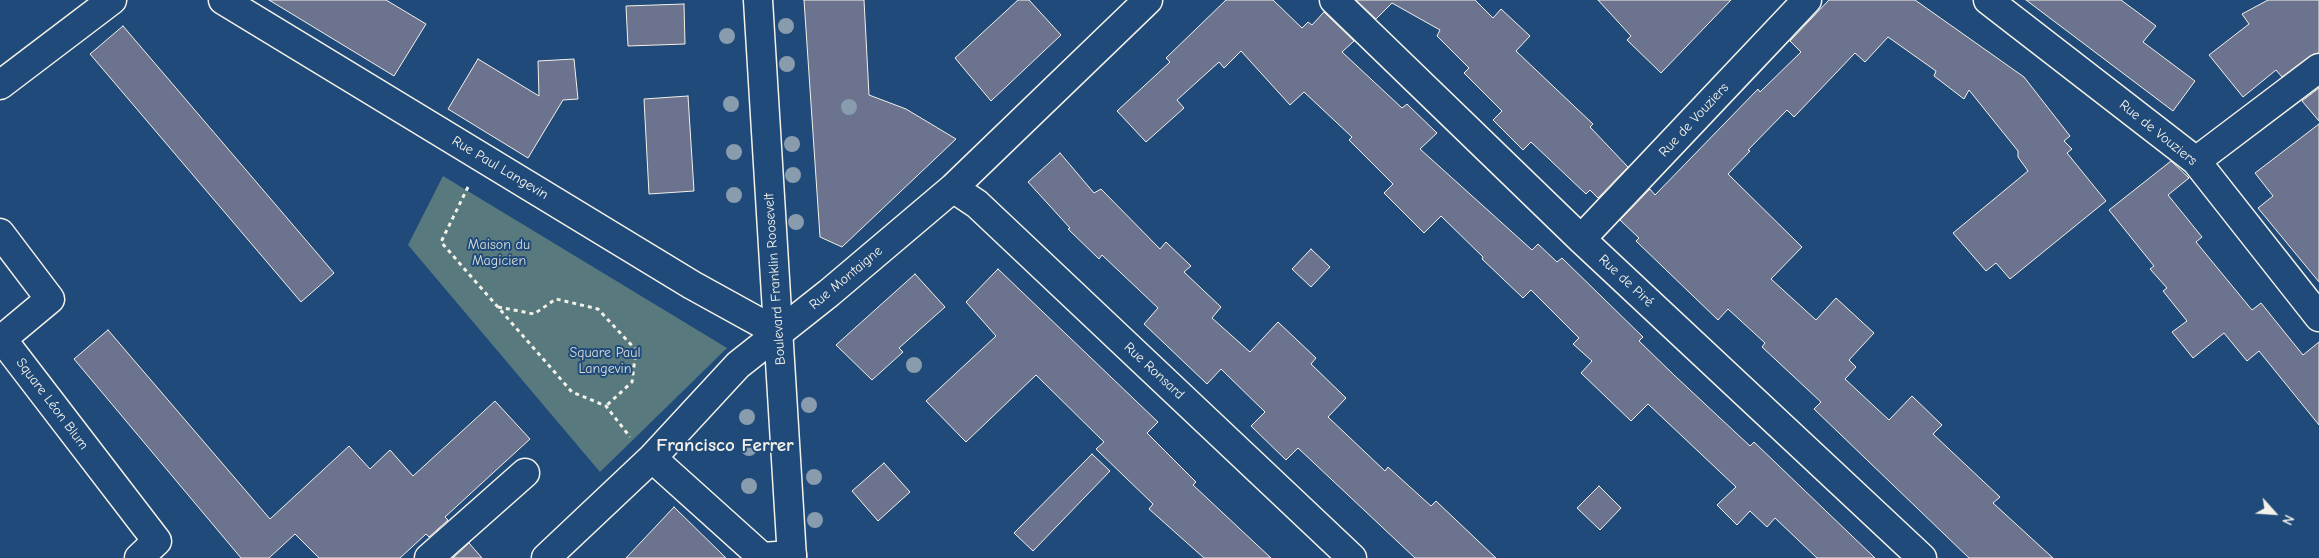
<!DOCTYPE html>
<html>
<head>
<meta charset="utf-8">
<style>
  body { margin:0 }
  #map { position:relative; width:2319px; height:558px; overflow:hidden; background:#1f4a7a; font-family:"Comic Neue",sans-serif }
  canvas { display:block }
  .north { position:absolute; left:2249px; top:488px; width:50px; height:50px; -webkit-text-stroke:4px #1f4a7a; paint-order:stroke; rotate:116deg; font-size:14px; font-weight:700; line-height:20px; text-align:center; color:#f4f1e8 }
  .north::after { content:''; display:block; margin:auto; width:18px; height:22px; background:#f4f1e8; clip-path:polygon(50% 0,100% 100%,50% 72%,0 100%) }
</style>
</head>
<body>
<div id="map">
<canvas width="2319" height="558"></canvas>
<div class="north">N</div>
</div>
<script>
const g = document.querySelector('canvas').getContext('2d');
g.lineJoin = 'round';
function fillPath(path, color) { g.fillStyle = color; g.fill(path, 'evenodd'); }
const toPath = rows => new Path2D(rows.map(r => 'M' + r).join(''));
function trace(path, color, width, dash) { g.strokeStyle = color; g.lineWidth = width; g.lineCap = dash ? 'butt' : 'round'; g.setLineDash(dash || []); g.stroke(path); }
function write(font, color, halo, rows, align = 'center') {
  g.font = font + ' "Comic Neue",sans-serif'; g.lineWidth = 4; g.setLineDash([]); g.textBaseline = 'middle'; g.strokeStyle = halo; g.fillStyle = color; for (const [text, x, y, turn = 0] of rows) {
    g.save(); g.translate(x, y); g.rotate((+turn || 0) * Math.PI / 180); g.textAlign = isNaN(turn) ? turn : align; if (halo) g.strokeText(text, 0, 0); g.fillText(text, 0, 0); g.restore();
  }
}
const green = toPath([
  [443,176,727,348,600,472,408,245]
]);
const building = toPath([
  [269,0,386,0,426,24,394,76,269,0],
  [804,0,864,0,869,95,906,109,956,139,842,247,820,237,804,0],
  [1018,0,1029,0,1061,35,991,101,955,58,1018,0],
  [1226,0,1273,0,1302,28,1308,22,1312,25,1324,12,1354,41,1342,52,1402,108,1407,104,1437,133,1420,149,1532,250,1538,244,1557,262,1562,258,1643,337,1639,341,1674,375,1750,446,1754,442,1875,558,1817,558,1775,518,1767,527,1750,511,1737,525,1717,505,1736,487,1648,404,1631,421,1581,373,1592,361,1573,344,1579,338,1531,290,1523,298,1482,259,1483,257,1441,216,1424,233,1384,193,1393,184,1349,140,1352,137,1304,92,1290,105,1241,51,1224,68,1219,62,1177,100,1184,108,1146,142,1117,111,1170,62,1166,58,1226,0],
  [1356,0,1475,0,1493,18,1501,9,1530,36,1516,51,1593,124,1590,127,1628,167,1598,198,1590,190,1586,194,1531,142,1523,150,1493,120,1502,111,1464,73,1469,68,1437,36,1440,30,1392,3,1376,19,1356,0],
  [1598,0,1731,0,1661,73,1627,40,1631,36,1598,0],
  [1829,0,1915,0,2024,77,2070,136,2064,141,2072,149,2067,153,2106,201,2010,279,1996,263,1986,271,1953,233,2028,171,2018,157,2018,151,1969,90,1964,99,1934,76,1936,71,1888,37,1865,62,1855,53,1794,117,1787,110,1748,150,1750,151,1728,174,1802,247,1771,279,1816,320,1836,298,1874,333,1849,360,1856,367,1845,379,1889,420,1912,396,1942,425,1933,434,2000,497,1993,503,2053,558,1969,558,1814,409,1821,402,1762,347,1765,343,1728,309,1718,320,1636,241,1639,238,1620,220,1650,189,1655,195,1758,89,1760,92,1801,52,1790,41,1829,0],
  [2026,0,2121,0,2156,26,2143,42,2195,81,2173,111,2026,0],
  [2268,0,2319,0,2319,53,2310,56,2282,77,2276,70,2243,97,2209,55,2249,24,2242,14,2268,0],
  [684,4,685,44,628,46,626,6,684,4],
  [123,26,334,273,301,302,90,54,123,26],
  [478,59,539,96,538,61,574,59,578,99,563,100,528,158,448,109,478,59],
  [2319,88,2319,121,2302,101,2319,88],
  [688,96,694,191,649,194,644,99,688,96],
  [2319,124,2319,282,2258,208,2273,196,2255,173,2319,124],
  [1060,153,1094,193,1101,189,1160,249,1166,242,1191,266,1184,272,1221,307,1212,318,1250,352,1278,322,1316,358,1311,364,1346,398,1328,417,1385,471,1388,467,1431,506,1436,501,1496,558,1415,558,1298,448,1286,460,1251,426,1265,412,1221,369,1207,384,1144,324,1158,308,1102,255,1099,259,1068,229,1070,228,1028,182,1060,153],
  [2171,161,2189,178,2168,195,2202,237,2196,242,2252,310,2261,303,2303,355,2319,342,2319,425,2259,351,2247,361,2224,333,2193,358,2172,332,2187,321,2163,291,2167,288,2150,269,2154,266,2109,210,2171,161],
  [1311,249,1330,267,1311,287,1292,269,1311,249],
  [998,269,1158,422,1147,433,1196,482,1193,485,1271,558,1204,558,1149,509,1153,504,1096,449,1104,442,1036,375,966,442,926,401,996,336,966,302,998,269],
  [915,274,945,307,899,348,903,352,872,380,836,345,915,274],
  [108,330,270,519,349,446,370,469,390,450,413,476,495,401,530,439,445,517,448,520,429,537,426,534,400,558,319,558,295,534,269,558,241,558,74,359,108,330],
  [1092,454,1110,471,1033,551,1014,533,1092,454],
  [884,463,910,492,878,521,852,491,884,463],
  [1599,486,1621,508,1600,530,1577,508,1599,486],
  [674,507,726,558,626,558,674,507],
  [469,543,482,558,453,558,469,543]
]);
const path = toPath([
  [468,187,441,242,572,392,606,406,630,437],
  [498,307,534,314,556,299,598,309,636,350,632,382,606,406]
]);
const minor = toPath([
  [223,0,692,285,779,333],
  [1334,0,1581,239,1922,558],
  [1988,0,2196,161,2319,317],
  [0,85,112,0],
  [2196,161,2319,68],
  [953,188,977,204,1352,558],
  [0,233,50,299,2,339,157,541,139,558],
  [1581,239,1807,0],
  [652,458,762,557,792,555],
  [429,558,525,473],
  [546,558,652,458,738,365,829,293,953,188,1148,0]
]);
const major = toPath([
  [758,0,792,558]
]);
const trees = [
  [786,26],
  [727,36],
  [787,64],
  [731,104],
  [849,107],
  [792,144],
  [734,152],
  [793,175],
  [734,195],
  [796,222],
  [914,365],
  [809,405],
  [747,417],
  [749,448],
  [814,477],
  [749,486],
  [815,520]
];
const streetNames = [
  ["Rue de Vouziers",1694,120,-47],
  ["Rue de Vouziers",2158,133,39],
  ["Rue Paul Langevin",500,168,31],
  ["Rue Montaigne",846,278,-40],
  ["Boulevard Franklin Roosevelt",775,279,-94],
  ["Rue de Piré",1626,281,43],
  ["Rue Ronsard",1154,371,43],
  ["Square Léon Blum",52,404,53]
];
const parkNames = [
  ["Maison du",499,245],
  ["Magicien",499,261],
  ["Square Paul",605,353],
  ["Langevin",605,369]
];
const districtNames = [
  ["Francisco Ferrer",725,446]
];
fillPath(green, '#58797e');
fillPath(building, '#6b738e');
trace(building, '#f4f1e8', 1);
trace(minor, '#f4f1e8', 31);
trace(major, '#f4f1e8', 31);
trace(path, '#f4f1e8', 3, [4, 4]);
trace(minor, '#1f4a7a', 28);
trace(major, '#1f4a7a', 28);
g.fillStyle = '#889cae';
for (const [x, y] of trees) { g.beginPath(); g.arc(x, y, 8, 0, 2 * Math.PI); g.fill(); }
write('14px', '#f4f1e8', '#1f4a7a', streetNames);
write('14px', '#dddfd8', '#1f4a7a', parkNames);
write('bold 19px', '#f4f1e8', '#1f4a7a', districtNames);
</script>
</body>
</html>
